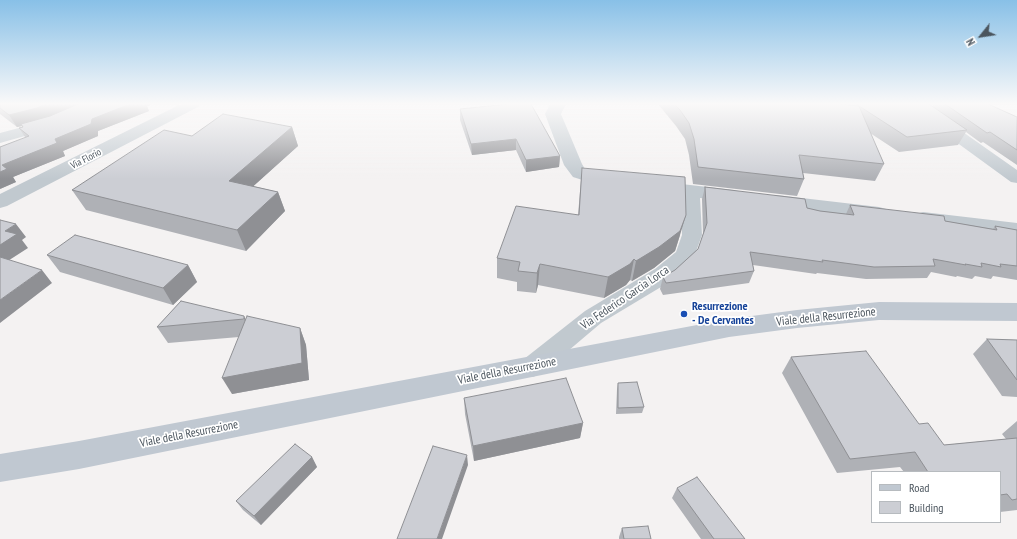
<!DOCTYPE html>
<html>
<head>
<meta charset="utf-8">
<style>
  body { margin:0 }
  #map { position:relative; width:1017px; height:539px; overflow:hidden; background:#f4f2f2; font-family:"PT Sans Narrow",sans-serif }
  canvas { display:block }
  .legend { position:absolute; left:871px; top:471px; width:130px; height:52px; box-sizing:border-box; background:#fff; border:1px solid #b7bbbf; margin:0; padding:5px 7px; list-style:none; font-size:12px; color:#4b555e }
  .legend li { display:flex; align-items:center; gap:8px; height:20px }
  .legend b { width:20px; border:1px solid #b7bbbf }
  .north { position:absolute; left:961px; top:16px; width:40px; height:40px; -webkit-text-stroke:3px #fff; paint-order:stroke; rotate:240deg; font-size:11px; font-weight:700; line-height:16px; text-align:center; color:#4b555e }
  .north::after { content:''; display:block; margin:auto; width:14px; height:18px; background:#4b555e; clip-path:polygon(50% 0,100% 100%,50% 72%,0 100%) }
</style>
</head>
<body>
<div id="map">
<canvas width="1017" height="539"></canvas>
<ul class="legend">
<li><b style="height:5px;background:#c0c8d1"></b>Road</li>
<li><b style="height:11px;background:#ccced4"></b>Building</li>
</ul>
<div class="north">N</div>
</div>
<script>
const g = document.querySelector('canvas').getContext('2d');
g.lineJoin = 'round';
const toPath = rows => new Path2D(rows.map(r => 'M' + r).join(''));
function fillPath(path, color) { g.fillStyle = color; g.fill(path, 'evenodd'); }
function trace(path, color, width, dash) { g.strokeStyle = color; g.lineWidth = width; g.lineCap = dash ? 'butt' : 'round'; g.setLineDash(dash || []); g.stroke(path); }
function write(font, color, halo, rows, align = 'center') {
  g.font = font + ' "PT Sans Narrow",sans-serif'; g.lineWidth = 3.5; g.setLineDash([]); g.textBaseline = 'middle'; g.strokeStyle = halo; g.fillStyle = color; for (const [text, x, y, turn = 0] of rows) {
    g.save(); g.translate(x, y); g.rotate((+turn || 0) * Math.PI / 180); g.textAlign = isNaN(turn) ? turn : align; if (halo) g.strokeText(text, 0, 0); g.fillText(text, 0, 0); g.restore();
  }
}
const street = toPath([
  [83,104,104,104,101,107,57,127,0,143,0,133,45,121,83,104],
  [181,104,201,104,198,107,7,206,0,208,0,194,181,104],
  [550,104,566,104,561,114,582,164,585,169,598,174,618,177,620,181,618,185,611,187,595,184,573,177,564,165,545,114,550,104],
  [905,104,923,104,1017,170,1017,183,1011,182,908,107,905,104],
  [655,181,734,190,741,192,744,196,741,200,734,202,700,198,702,235,693,260,671,281,601,323,542,373,533,377,524,373,520,366,524,359,585,311,655,269,676,252,682,235,681,196,648,191,646,187,648,183,655,181],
  [776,195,879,207,886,209,889,213,886,217,879,219,769,205,766,201,769,197,776,195],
  [923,212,1017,223,1017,237,916,222,913,218,916,214,923,212]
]);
const secondary = toPath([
  [879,302,1017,303,1017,321,879,320,797,328,729,337,79,469,0,482,0,454,79,441,729,319,797,310,879,302]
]);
const wall = toPath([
  [0,104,153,104,147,106,149,111,98,131,98,136,63,151,65,156,13,177,16,182,0,189,25,137,19,128,22,127,22,126,17,127,0,114],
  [658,104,929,104,932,106,934,104,988,104,1017,117,1017,165,983,142,981,143,966,132,958,145,899,152,870,133,884,164,875,181,803,173,804,179,797,196,693,184,689,155,685,139,676,126],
  [460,109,560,156,559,167,526,172,516,150,472,155,460,120],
  [292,127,298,146,253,186,278,192,285,211,246,251,86,210,72,190,192,136],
  [582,168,680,235,675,251,654,268,632,281,630,280,626,285,604,298,538,285,536,293,517,291,517,282,497,278,497,258,578,215],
  [705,187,807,208,820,211,846,214,850,205,993,229,995,226,1017,230,1017,280,993,276,991,279,975,276,972,279,957,276,956,277,931,272,927,278,866,279,817,273,816,274,753,265,754,271,749,283,663,295,660,289,663,277,675,270,698,249,703,234,702,199],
  [47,255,188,265,197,282,173,305,60,272],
  [181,301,246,320,300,328,306,345,309,380,232,394,239,337,168,343,157,327],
  [987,339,1017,340,1017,397,1002,396,973,354],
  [791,357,919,424,944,445,1006,439,1002,434,1017,421,1017,510,1000,512,1000,472,904,472,900,467,837,473,782,373],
  [618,383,644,407,642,413,616,414,617,389],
  [464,398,583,423,580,438,474,461,465,414],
  [312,457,317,467,261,525,243,510,236,501],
  [677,488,745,539,701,539,672,498],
  [622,528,651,539,619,539,619,537]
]);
const shadedWall = toPath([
  [46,104,79,104,44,120,21,124,22,126,17,127,9,115],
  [130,104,153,104,147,106,149,111,98,131,98,136,63,151,65,156,13,177,16,182,0,189,0,172,2,165,92,119],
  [292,127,298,146,237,201,229,181],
  [516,139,516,150,472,155,471,144],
  [560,156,559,167,526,172,526,160],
  [278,192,285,211,246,251,237,230],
  [686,215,680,235,675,251,654,268,632,281,636,261],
  [16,224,26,237,22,240,28,248,0,266,0,245,5,231],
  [634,259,630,280,626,285,604,298,608,277],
  [540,264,538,285,536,293,537,273],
  [188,265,197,282,173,305,163,288],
  [42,270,52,283,0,323,0,300],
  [244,316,252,332,252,336,244,319],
  [300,328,306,345,309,380,232,394,222,378],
  [583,423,580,438,474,461,473,446],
  [467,455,468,465,442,539,437,539],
  [312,457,317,467,261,525,254,516]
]);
const building = toPath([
  [0,104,46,104,37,108,9,115,0,108,0,104],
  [78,104,130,104,92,119,91,124,55,139,57,143,2,165,7,169,0,172,0,147,29,136,19,128,23,127,21,124,50,116,78,104],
  [509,104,531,104,560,156,526,160,516,139,471,144,460,109,509,104],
  [674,104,839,104,859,106,884,164,799,155,804,179,698,167,694,139,689,123,680,110,674,104],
  [856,104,929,104,967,130,907,137,856,104],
  [945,104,988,104,1017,117,1017,150,990,132,987,133,945,104],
  [223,114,292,127,229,181,278,192,237,230,72,190,164,130,192,136,223,114],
  [582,168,685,177,686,215,680,231,659,247,636,261,634,259,630,264,608,277,540,264,537,273,518,271,520,262,497,258,516,206,579,215,582,168],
  [705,187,805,199,807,208,820,211,854,215,850,205,944,216,945,221,997,230,995,226,1017,230,1017,266,1000,264,1001,267,981,263,982,267,965,264,966,265,933,259,935,266,874,267,822,260,823,262,750,252,754,271,666,283,663,277,675,270,698,249,707,223,705,187],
  [0,220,16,224,5,231,17,234,0,245,0,220],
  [75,235,188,265,163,288,47,255,75,235],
  [0,257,42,270,0,300,0,257],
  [181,301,244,316,244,319,157,327,181,301],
  [247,316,300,328,302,363,222,378,247,316],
  [987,339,1017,340,1017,380,987,339],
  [866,351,919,424,928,423,944,445,1017,438,1017,499,1012,500,1007,494,1000,495,1000,472,928,472,915,452,850,459,791,357,866,351],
  [566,378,583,423,473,446,464,398,566,378],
  [637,382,644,407,618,408,618,383,637,382],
  [295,444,312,457,254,516,236,501,295,444],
  [433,446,467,455,437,539,397,539,433,446],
  [697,477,745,539,714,539,677,488,697,477],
  [648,526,651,539,624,539,622,528,648,526]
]);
const markers = [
  [684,314,4,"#1a4fb4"]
];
const farStreetnames = [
  ["Via Florio",86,159,-27]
];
const streetNames = [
  ["Via Federico Garcia Lorca",625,298,-34],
  ["Viale della Resurrezione",826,317,-6],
  ["Viale della Resurrezione",507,371,-11],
  ["Viale della Resurrezione",189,434,-11]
];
const transitNames = [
  ["Resurrezione",692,307],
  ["- De Cervantes",692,321]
];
fillPath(street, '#c1c9cf');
fillPath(secondary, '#c0c8d1');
fillPath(wall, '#afb1b6');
fillPath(shadedWall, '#8f9094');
fillPath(building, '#ccced4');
trace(building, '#8f9094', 1);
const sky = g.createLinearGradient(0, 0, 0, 179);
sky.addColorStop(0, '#88c0e7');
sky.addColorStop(0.58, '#faf9f9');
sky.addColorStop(1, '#faf9f900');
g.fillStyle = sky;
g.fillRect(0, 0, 1017, 179);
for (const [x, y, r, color] of markers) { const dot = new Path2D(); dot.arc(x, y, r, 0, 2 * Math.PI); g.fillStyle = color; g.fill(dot); trace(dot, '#fff', 1.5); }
write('10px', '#4b555e', '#fff', farStreetnames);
write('12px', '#4b555e', '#fff', streetNames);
write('bold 12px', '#164399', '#fff', transitNames, 'left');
</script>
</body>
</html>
